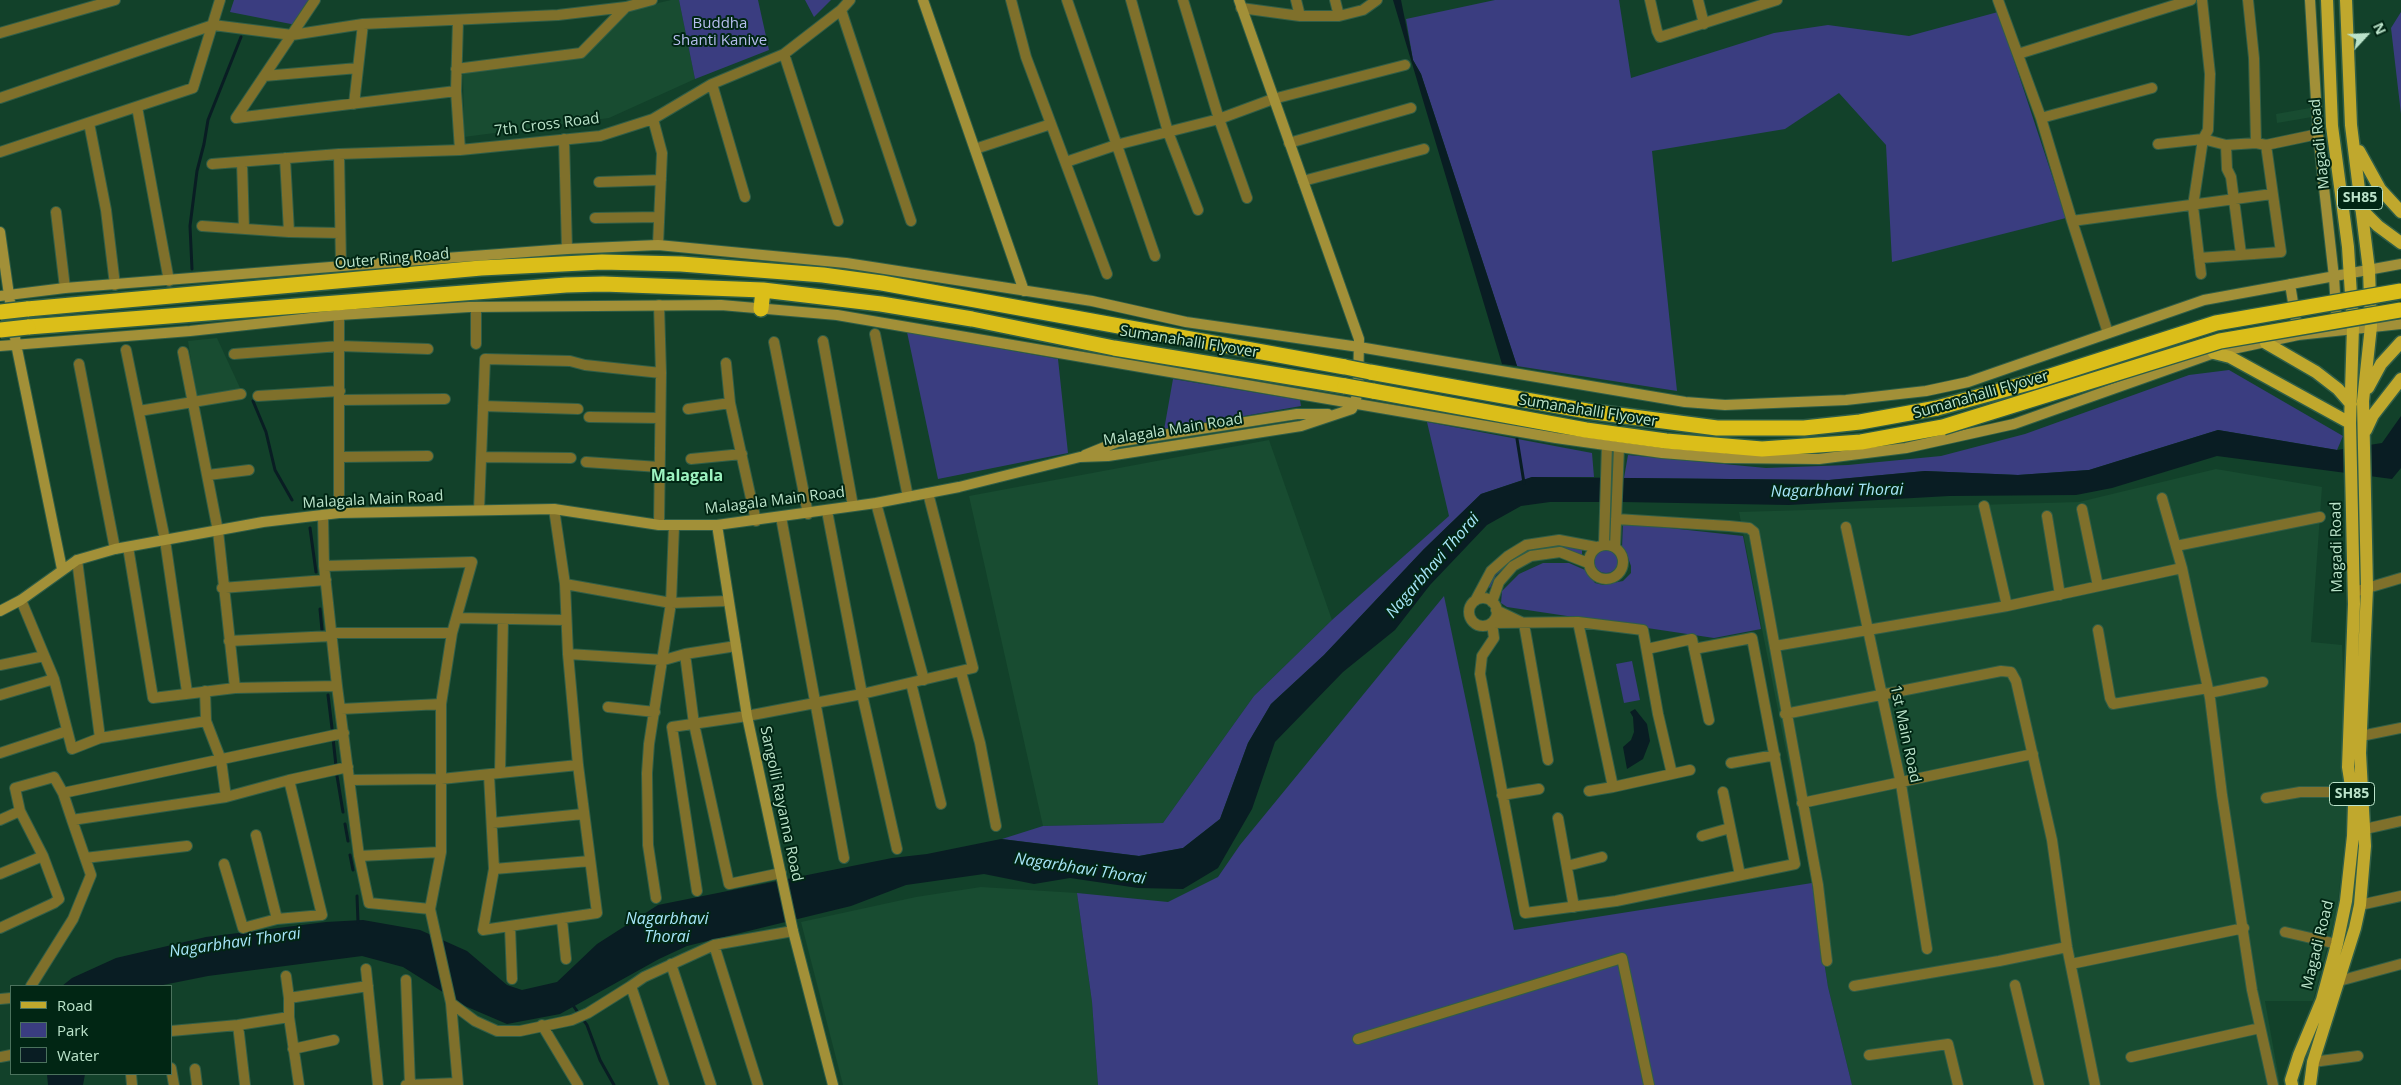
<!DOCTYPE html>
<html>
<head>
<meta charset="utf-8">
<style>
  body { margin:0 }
  #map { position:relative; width:2401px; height:1085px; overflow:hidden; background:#12412a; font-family:"Open Sans",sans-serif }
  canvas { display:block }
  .legend { position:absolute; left:10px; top:985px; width:162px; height:90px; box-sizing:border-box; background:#012614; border:1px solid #4b725d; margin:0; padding:6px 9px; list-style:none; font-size:15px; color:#bbe3ca }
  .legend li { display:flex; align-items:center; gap:10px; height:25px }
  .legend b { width:25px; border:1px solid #4b725d }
  .north { position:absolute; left:2341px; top:10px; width:50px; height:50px; -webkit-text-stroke:4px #012614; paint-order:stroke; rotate:65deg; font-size:14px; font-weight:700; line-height:20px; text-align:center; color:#bbe3ca }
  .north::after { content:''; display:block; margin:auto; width:18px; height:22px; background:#bbe3ca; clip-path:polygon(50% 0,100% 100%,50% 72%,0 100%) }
</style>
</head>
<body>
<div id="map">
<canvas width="2401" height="1085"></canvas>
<ul class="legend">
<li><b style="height:6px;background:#c0a82d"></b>Road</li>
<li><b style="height:14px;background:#3a3d80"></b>Park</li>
<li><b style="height:14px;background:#091d23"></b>Water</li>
</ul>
<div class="north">N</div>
</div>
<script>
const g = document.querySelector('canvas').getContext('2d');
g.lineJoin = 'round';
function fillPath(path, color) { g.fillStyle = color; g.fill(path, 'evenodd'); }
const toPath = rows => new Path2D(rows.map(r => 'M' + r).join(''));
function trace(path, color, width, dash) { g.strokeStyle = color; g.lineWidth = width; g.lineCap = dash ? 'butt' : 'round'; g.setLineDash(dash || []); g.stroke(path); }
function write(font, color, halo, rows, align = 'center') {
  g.font = font + ' "Open Sans",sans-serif'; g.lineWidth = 4; g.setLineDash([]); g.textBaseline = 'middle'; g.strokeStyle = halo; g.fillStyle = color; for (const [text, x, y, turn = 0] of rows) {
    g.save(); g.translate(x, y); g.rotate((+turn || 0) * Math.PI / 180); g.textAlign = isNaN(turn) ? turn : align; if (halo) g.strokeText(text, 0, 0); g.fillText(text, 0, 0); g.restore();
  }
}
const built = toPath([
  [671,0,679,0,695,79,609,118,464,137,463,73,583,58,629,10],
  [2310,108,2312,117,2277,123,2276,114],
  [217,338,241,390,197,398,188,341],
  [1269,440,1332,620,1254,696,1163,823,1043,826,969,496],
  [2216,469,2322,487,2311,642,2342,645,2349,803,2337,910,2313,1001,2265,1001,2280,1085,1852,1085,1828,987,1812,883,1739,512,2079,502],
  [981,887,1077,893,1092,1002,1098,1085,843,1085,801,922,916,897]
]);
const green = toPath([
  [234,0,310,0,296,25,230,12],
  [679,0,758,0,769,50,695,79],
  [805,0,831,0,814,17],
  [1495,0,1619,0,1631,78,1774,33,1828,25,1909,36,1998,12,2066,218,1892,262,1886,145,1839,93,1785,129,1652,151,1677,391,1517,366,1421,74,1413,60,1406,19],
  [2401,12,2401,114,2391,28],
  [907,332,1058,359,1068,453,938,479],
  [2229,370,2343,436,2337,450,2218,430,2089,470,2018,475,1925,471,1829,480,1624,478,1628,455,1766,468,1848,465,1941,456,2025,434,2189,375],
  [1173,379,1300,400,1301,406,1164,430],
  [1427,422,1592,453,1594,477,1532,477,1481,494,1424,549,1324,655,1271,704,1248,743,1220,819,1183,848,1139,856,1002,839,1043,826,1163,823,1254,696,1332,620,1449,516],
  [1623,523,1743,536,1761,629,1714,638,1507,607,1501,603,1502,591,1519,574,1543,563,1569,563,1585,570,1595,583,1603,585,1623,581,1631,573,1631,566,1626,552,1622,548],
  [1560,544,1582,549,1582,555,1560,548,1511,562,1496,575,1490,588,1487,586,1493,572,1509,558,1528,549],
  '1594 561a12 12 0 1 1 24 0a12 12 0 1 1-24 0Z',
  [1444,596,1514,930,1812,883,1828,987,1852,1085,1098,1085,1092,1002,1077,893,1168,902,1218,877,1240,845],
  [1632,661,1640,700,1624,703,1616,664]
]);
const water = toPath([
  [1393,0,1401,0,1413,60,1421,74,1517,366,1502,364],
  [2401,416,2401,468,2392,479,2217,456,2112,488,2076,495,1949,496,1789,505,1623,502,1550,502,1521,506,1487,525,1430,585,1395,630,1343,672,1275,742,1252,809,1218,868,1183,889,1138,888,1070,878,1034,884,984,874,906,885,851,906,687,946,659,959,560,1014,507,1024,465,1006,403,967,362,956,208,976,158,986,62,986,72,978,116,958,206,937,326,922,363,920,420,930,467,951,507,985,522,990,557,982,597,944,658,905,892,858,927,854,1001,839,1139,856,1183,848,1220,819,1248,743,1271,704,1324,655,1424,549,1481,494,1532,477,1829,480,1925,471,2018,475,2089,470,2218,430,2337,450,2382,443],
  [1635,709,1647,724,1650,741,1643,759,1627,769,1623,747,1631,740,1634,732,1633,717,1630,712],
  [47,1074,85,1074,83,1085,48,1085]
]);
const stream = toPath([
  [192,269,190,226,197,171,204,144,208,120,241,37],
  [253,401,266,432,275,470,292,500],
  [1517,439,1524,483],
  [310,528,316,572],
  [320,609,322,630],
  [328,695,332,728],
  [333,738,336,766],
  [337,776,343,812],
  [345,824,348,841],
  [350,855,353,870],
  [357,896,358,922],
  [572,1004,587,1025,600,1060,614,1085]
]);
const street = toPath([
  [1011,0,1026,57,1107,274],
  [1067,0,1155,256],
  [1131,0,1168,132,1198,210],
  [1183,0,1219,119,1247,198],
  [1296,0,1300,16],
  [1335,0,1339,16],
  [1650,0,1657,31,1660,37,1777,0],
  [1698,0,1704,24],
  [1998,0,2041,118,2072,221,2272,194],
  [1241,8,1300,16,1339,16,1363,10,1377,0],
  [841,10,911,221],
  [458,21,456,91,460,150],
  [0,33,115,0],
  [784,54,838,221],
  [2018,54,2191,0],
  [456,69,581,53,626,7],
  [264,76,358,68],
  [712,84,745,197],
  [0,98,213,25,292,35,363,24,558,15,626,7,652,0],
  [354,104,363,24],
  [137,107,169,281],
  [236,118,456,91],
  [236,118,315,0],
  [2041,118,2152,88],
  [653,119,662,153,658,245],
  [89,123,106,210,115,285],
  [564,139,567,249],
  [1289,143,1411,108],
  [2158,144,2203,139,2226,145,2256,143,2254,58,2248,0],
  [2226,145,2227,169,2231,177,2241,254],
  [2266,145,2318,134],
  [975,149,1051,124],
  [0,152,193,88,220,0],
  [339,154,341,266],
  [285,158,289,232,340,233],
  [242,162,244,229],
  [1066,162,1116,145,1219,119,1273,99,1405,65],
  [212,164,339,154,460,150,600,136,653,119,712,84,784,54,841,10,850,0],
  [1303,181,1424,149],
  [599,182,661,180],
  [56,212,65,288],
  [595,218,659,217],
  [2072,221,2108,333],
  [202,226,289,232],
  [2199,258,2281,252,2266,145,2256,143],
  [2201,274,2193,206,2203,139,2208,130,2210,74,2202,0],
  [476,307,476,344],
  [875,334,908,497],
  [823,341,853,506],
  [774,342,808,514],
  [126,350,165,540,187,692],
  [183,352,218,531,235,688],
  [234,354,340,346,428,349],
  [726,363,730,403,756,521],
  [79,364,115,549],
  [258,396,340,391],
  [340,400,445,399],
  [483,406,578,409],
  [688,409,730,403],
  [139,411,241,394],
  [589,417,660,418],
  [340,457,428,456],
  [481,457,571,458],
  [691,459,742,454],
  [586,462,659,467],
  [208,475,249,470],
  [2162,498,2182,568,2210,698,2222,795,2252,990,2273,1085],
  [876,503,924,680],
  [1984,506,2007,606],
  [2082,509,2098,586],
  [479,510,485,359,570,361,585,365,661,373,659,305],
  [827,511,862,694,897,849],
  [339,513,339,315],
  [323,516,324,566,337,686,359,856,369,903,430,909],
  [2047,516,2060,595],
  [781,517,844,858],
  [1616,519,1729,526,1749,528,1754,532,1818,885,1827,961],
  [659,525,661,373],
  [1846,527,1901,784,1927,949],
  [1604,544,1607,445],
  '1589 562a17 17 0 1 1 34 0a17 17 0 1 1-34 0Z',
  [2176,546,2320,517],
  [128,547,153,698,235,688,337,686],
  [1615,547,1619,447],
  [77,560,100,738],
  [324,566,472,562,452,633,441,704,441,852,430,909,451,1003,458,1085],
  [565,584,671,603,728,601],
  [222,588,326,580],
  [2354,592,2401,578],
  '1469 612a14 14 0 1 1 28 0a14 14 0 1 1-28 0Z',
  [21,600,54,679,72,749,100,738,206,721],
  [1475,601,1491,571,1508,556,1526,545,1559,540,1596,547],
  [1492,602,1499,582,1513,566,1531,556,1560,552,1588,563],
  [1496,610,1521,622],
  [457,618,566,620],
  [1578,622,1492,623,1494,638,1482,656,1480,674,1525,913,1616,901,1795,864,1752,638,1694,649],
  [1524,624,1548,760],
  [2098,630,2110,698,2113,704,2208,688],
  [332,633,452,633],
  [229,641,332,636],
  [736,646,685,654,694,724,729,884,781,873],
  [1775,646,2007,606,2182,568],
  [1647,649,1692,639,1709,720],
  [568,654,664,660,685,654],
  [0,665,44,656],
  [961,672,980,743,996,826],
  [911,683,941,804],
  [205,691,206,721,221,760,226,797],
  [2209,693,2263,682],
  [0,695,54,679],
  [608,707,655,712],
  [341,709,441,704],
  [1785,714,2001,671,2011,672,2016,681,2052,840,2067,947,2095,1085],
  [2361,736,2401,728],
  [0,753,67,731],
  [1731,763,1775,755],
  [500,773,503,619],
  [1672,774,1690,770],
  [489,775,494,869,483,930,597,913,578,765,568,654,565,584,554,509],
  [289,780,348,767],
  [350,780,441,779,578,765],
  [1589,791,1613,787,1672,774,1658,714,1643,630,1578,622,1613,787],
  [1723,792,1740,875],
  [63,793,344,733],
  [1502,795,1539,789],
  [2266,798,2300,792,2352,792],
  [1802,803,2033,754],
  [1558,818,1574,907],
  [0,820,20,811],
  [492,823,583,814],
  [2365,829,2401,821],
  [256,835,277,919],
  [1702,836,1730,828],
  [359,856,441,852],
  [85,858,187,846],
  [1567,866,1602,857],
  [494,869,590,861],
  [0,874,43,856],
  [697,891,672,727,747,716,862,694,973,668,928,493],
  [656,898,648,845,647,773,649,744,671,603,674,526],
  [2360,905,2401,896],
  [562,920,566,959],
  [510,927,512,979],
  [0,928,54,903,59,899,43,856,20,811,15,788,54,777,63,793,72,820],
  [2285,932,2337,944],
  [714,945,793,931],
  [671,964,711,1085],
  [2071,964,2244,928],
  [366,969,378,1085],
  [286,976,289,998],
  [406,980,410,1085],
  [2339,981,2401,964],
  [2015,985,2039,1085],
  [31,986,73,919,91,875,72,820,226,797,289,780,322,915,277,919,243,928,224,864],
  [1854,986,1999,961,2067,947],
  [0,999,11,998],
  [451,1003,475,1021,497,1031,520,1031,572,1020,588,1013,631,986],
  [238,1025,245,1085],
  [542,1025,578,1085],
  [171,1031,238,1025,289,1017],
  [1358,1039,1622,958,1649,1085],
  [293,1049,334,1040],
  [1869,1055,1948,1044,1958,1085],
  [0,1057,11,1055],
  [2131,1057,2260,1028],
  [2313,1062,2358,1056],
  [171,1068,174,1085],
  [195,1069,197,1085],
  [131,1074,132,1085],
  [299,1085,289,1017,289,998,368,986],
  [406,1085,457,1083],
  [664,1085,631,986,644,977,714,945,758,1085]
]);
const secondary = toPath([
  [923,0,1024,291],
  [2310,0,2318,134,2334,277,2337,326],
  [0,232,16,344,62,569],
  [2290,284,2298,333],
  [0,296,65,288,419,260,567,249,658,245,846,263,1092,301,1186,322,1359,347,1685,402,1725,405,1846,400,1926,391,1968,382,2204,300,2401,264],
  [0,346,190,331,339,315,469,307,721,305,837,315,1556,438,1662,453,1725,458,1819,459,1906,448,2014,424,2214,353,2298,335,2401,324],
  [1085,455,1117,442,1297,414,1328,414],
  [717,525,747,716,793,931,833,1085],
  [0,611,21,600,77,560,115,549,263,522,339,513,554,509,659,525,717,525,876,503,959,487,1080,457,1108,456,1301,426,1352,409,1358,393,1359,339,1239,0]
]);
const primary = toPath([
  [2359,151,2380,189,2401,212],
  [2361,209,2378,226,2401,243],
  [2266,343,2316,372,2338,389,2351,404],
  [2214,353,2230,357,2350,423],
  [2368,388,2381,364,2401,342],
  [2366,430,2373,415,2401,379],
  [2292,1085,2291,1080,2299,1055,2322,1000,2337,944,2346,901,2353,836,2354,805,2348,767,2354,604,2350,423,2353,327,2348,247,2332,126,2327,0],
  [2310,1085,2313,1062,2355,928,2360,905,2365,846,2360,753,2367,588,2363,401,2371,326,2369,270,2351,125,2346,0]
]);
const highway = toPath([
  [27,309,481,268,602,262,681,264,823,275,882,283,1345,367],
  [761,309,763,290],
  [28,327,566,285,603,284,763,290,881,304,972,319,1114,348,1345,386],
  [1370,372,1587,411,1717,428,1804,428,1860,422,1937,408],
  [1373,391,1586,430,1666,441,1762,449,1861,442,1943,427]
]);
const highwayBridge = toPath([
  [0,312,27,309],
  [0,330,28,327],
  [1345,367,1370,372],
  [1345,386,1373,391],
  [1937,408,2032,382,2216,323,2401,291],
  [1943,427,2220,341,2401,310]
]);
const shields = [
  [2360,198,45],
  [2352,794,45]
];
const shieldNames = [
  ["SH85",2360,198],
  ["SH85",2352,794]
];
const parkNames = [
  ["Buddha",720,24],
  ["Shanti Kanive",720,41]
];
const streetNames = [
  ["7th Cross Road",547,125,-7],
  ["Magadi Road",2320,144,-96],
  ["Outer Ring Road",392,259,-5],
  ["Sumanahalli Flyover",1189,342,9],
  ["Sumanahalli Flyover",1981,395,-16],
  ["Sumanahalli Flyover",1588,411,9],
  ["Malagala Main Road",1173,430,-9],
  ["Malagala Main Road",373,500,-3],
  ["Malagala Main Road",775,501,-7],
  ["Magadi Road",2337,547,-91],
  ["1st Main Road",1905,734,78],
  ["Sangolli Rayanna Road",781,804,78],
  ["Magadi Road",2318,945,-76]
];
const neighbourhoodNames = [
  ["Malagala",687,476]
];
const waterNames = [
  ["Nagarbhavi Thorai",1837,491,-1],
  ["Nagarbhavi Thorai",1433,566,-49],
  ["Nagarbhavi Thorai",1080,869,9],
  ["Nagarbhavi",667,919],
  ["Thorai",667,937],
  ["Nagarbhavi Thorai",235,943,-8]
];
fillPath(built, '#184c31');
fillPath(green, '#3a3d80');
fillPath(water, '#091d23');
trace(stream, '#091d23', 3);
trace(street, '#305e47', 12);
trace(secondary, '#305e47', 12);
trace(primary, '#305e47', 15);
trace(highway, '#305e47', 18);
trace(street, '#7f702b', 10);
trace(secondary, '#a29038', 10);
trace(primary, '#c0a82d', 12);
trace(highway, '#dbbe19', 15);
trace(highwayBridge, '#305e47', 18, []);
trace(highwayBridge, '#dbbe19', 15);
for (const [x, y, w] of shields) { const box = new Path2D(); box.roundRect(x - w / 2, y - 11.5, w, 23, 4); g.fillStyle = '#012614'; g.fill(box); trace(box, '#bbe3ca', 1); }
write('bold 14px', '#bbe3ca', null, shieldNames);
write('15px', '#b7beef', '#012614', parkNames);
write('15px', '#bbe3ca', '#012614', streetNames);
write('bold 16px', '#9df3c0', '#012614', neighbourhoodNames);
write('italic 16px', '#a7e6f9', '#012614', waterNames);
</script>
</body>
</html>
